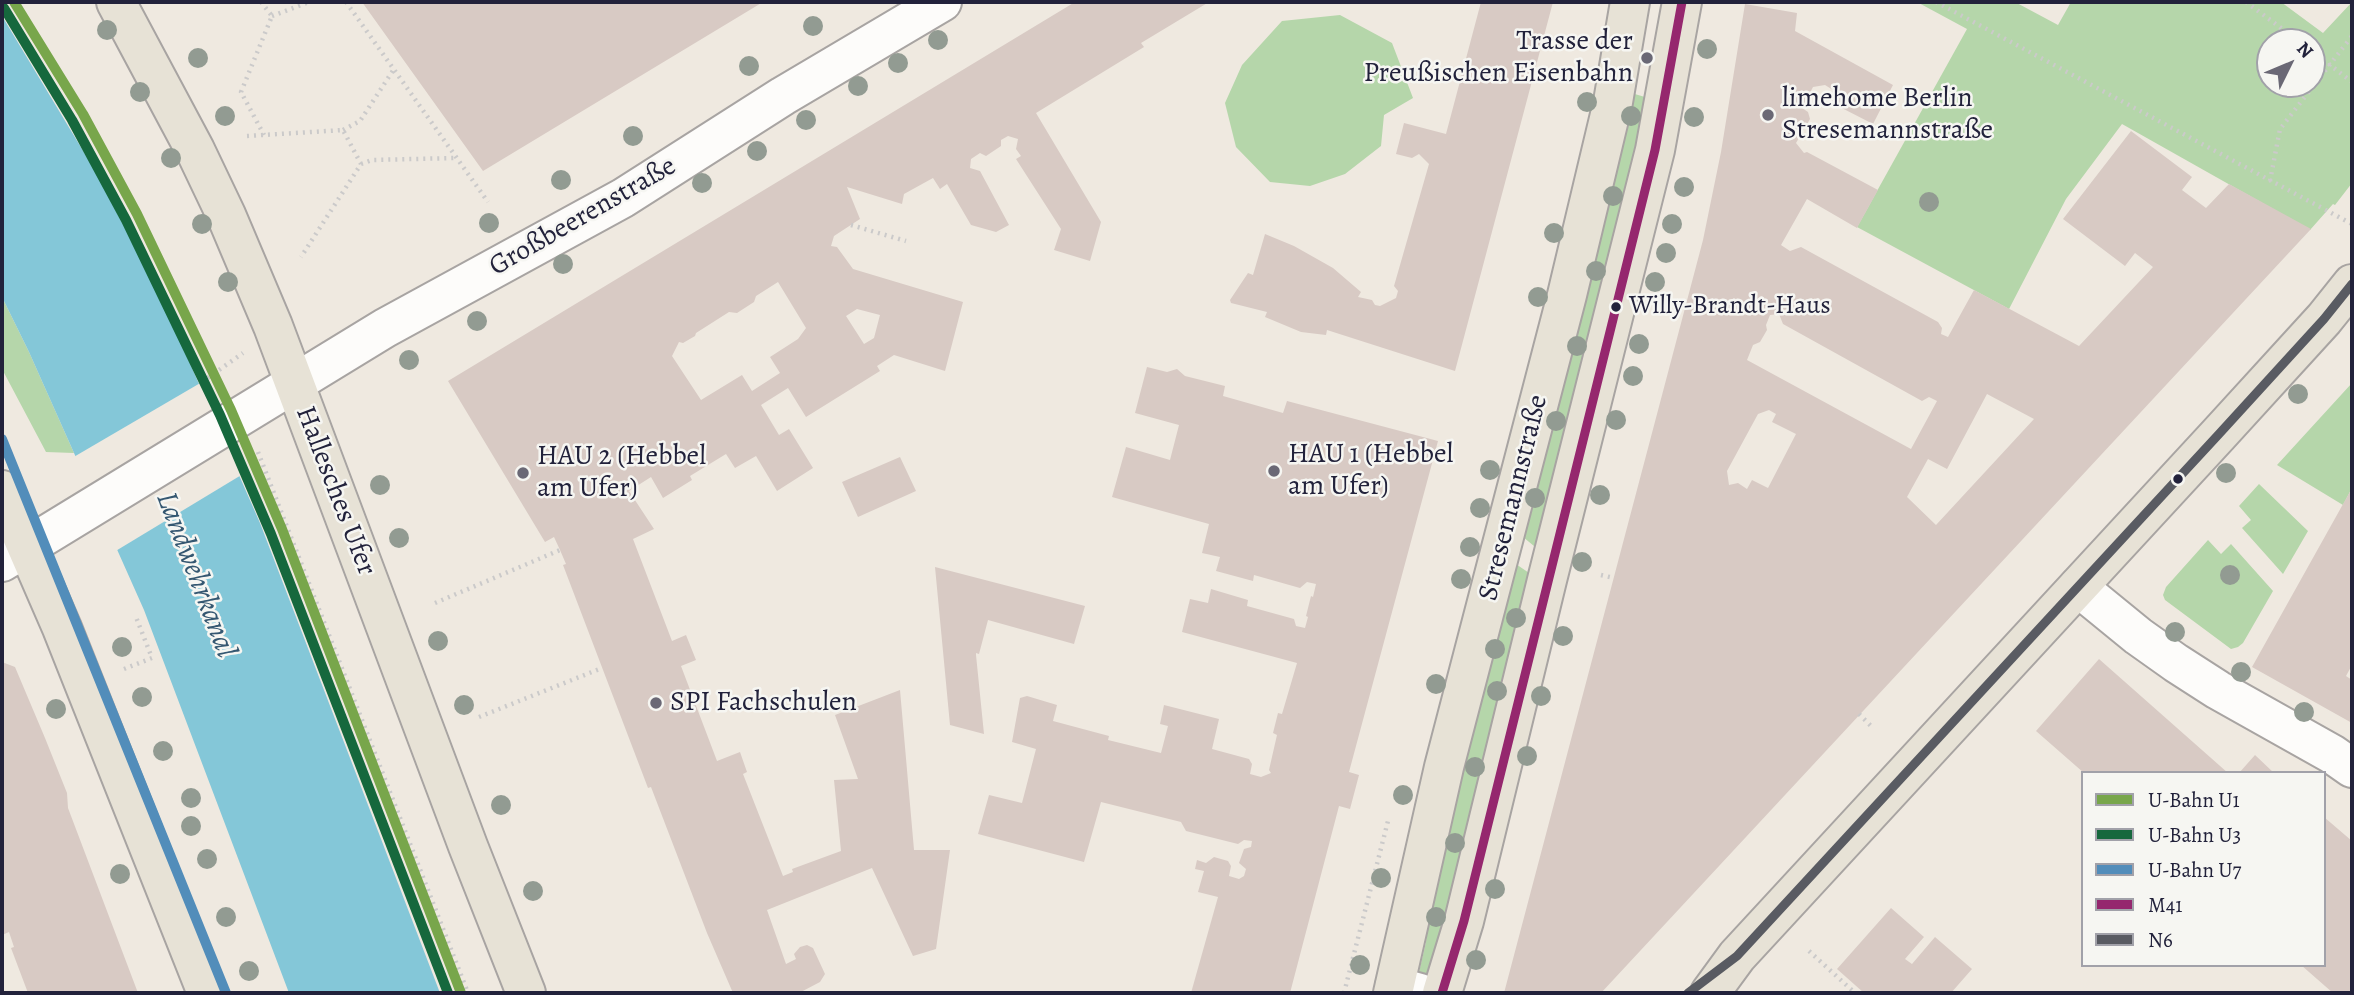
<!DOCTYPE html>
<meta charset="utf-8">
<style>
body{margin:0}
#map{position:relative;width:2354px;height:995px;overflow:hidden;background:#efe9e0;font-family:Alegreya,serif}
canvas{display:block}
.frame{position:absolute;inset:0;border:4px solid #22223b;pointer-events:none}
.legend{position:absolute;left:2081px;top:771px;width:245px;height:196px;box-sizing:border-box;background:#f6f6f2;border:2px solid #a1a1a9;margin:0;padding:9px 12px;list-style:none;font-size:21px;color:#22223b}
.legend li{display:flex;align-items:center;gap:14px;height:35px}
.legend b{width:35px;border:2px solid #a1a1a9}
.north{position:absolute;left:2256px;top:28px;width:70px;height:70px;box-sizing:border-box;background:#f6f6f2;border:2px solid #a1a1a9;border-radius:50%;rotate:47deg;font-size:19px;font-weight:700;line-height:28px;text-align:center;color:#22223b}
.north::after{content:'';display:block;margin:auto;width:24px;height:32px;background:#6a6875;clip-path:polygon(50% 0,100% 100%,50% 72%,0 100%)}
</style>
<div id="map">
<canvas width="2354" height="995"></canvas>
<div class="frame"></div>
<ul class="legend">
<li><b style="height:9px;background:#78a64b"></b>U-Bahn U1</li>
<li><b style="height:9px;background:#16683d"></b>U-Bahn U3</li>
<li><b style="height:9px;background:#528dba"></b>U-Bahn U7</li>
<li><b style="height:9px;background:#95276e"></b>M41</li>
<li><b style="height:9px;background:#595b62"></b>N6</li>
</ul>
<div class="north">N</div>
</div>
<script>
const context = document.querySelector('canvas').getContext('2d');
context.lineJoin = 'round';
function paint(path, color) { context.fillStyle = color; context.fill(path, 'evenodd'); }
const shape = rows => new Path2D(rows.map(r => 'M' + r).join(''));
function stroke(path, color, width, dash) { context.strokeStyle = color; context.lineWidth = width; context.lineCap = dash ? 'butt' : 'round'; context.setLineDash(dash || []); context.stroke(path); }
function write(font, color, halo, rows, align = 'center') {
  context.font = font + ' Alegreya,serif'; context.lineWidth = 5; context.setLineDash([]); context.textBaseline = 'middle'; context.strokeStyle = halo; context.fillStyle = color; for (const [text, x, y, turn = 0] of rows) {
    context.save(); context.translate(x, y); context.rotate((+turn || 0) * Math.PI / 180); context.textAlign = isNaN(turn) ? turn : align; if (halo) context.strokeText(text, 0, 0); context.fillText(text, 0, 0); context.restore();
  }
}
paint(shape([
 [1917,2,2015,2,2058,25,2071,2,2281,2,2323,33,2352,2,2352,183,2335,205,2333,204,2310,230,2122,124,2066,199,2009,309,1857,227,1967,29],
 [2270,42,2312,42,2312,84,2270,84],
 [1340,15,1392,43,1413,98,1384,115,1381,146,1345,174,1310,186,1270,182,1236,147,1225,103,1242,65,1282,21],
 [1628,92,1655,100,1540,551,1517,532],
 [2,297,29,352,74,453,46,452,2,369],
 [2352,383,2352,488,2343,505,2277,465],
 [2259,484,2308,531,2283,574,2242,528,2251,520,2239,506],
 [2208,540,2221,554,2231,544,2273,591,2243,643,2238,647,2231,649,2165,600,2163,595,2166,587],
 [1510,560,1535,577,1429,974,1419,972,1426,942,1436,839]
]), '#b5d6aa');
paint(shape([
 [2,16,94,169,160,295,260,523,440,993,289,993,144,610,29,352,2,297]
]), '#84c7d8');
paint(shape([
 [202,382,243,474,114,552,72,458]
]), '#efe9e0');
paint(shape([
 [362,2,763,2,483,171],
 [1075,2,1209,2,1141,43,1144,47,1036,113,1101,222,1090,261,1054,250,1061,229,1016,159,1021,156,1016,149,1018,139,1008,136,1001,140,1001,146,986,156,980,153,971,159,970,168,980,171,1009,225,996,232,971,225,947,184,940,189,933,178,904,194,902,204,847,187,860,219,834,236,831,246,837,247,853,269,963,302,945,371,894,355,877,366,880,371,806,417,788,388,761,405,779,435,789,429,813,468,777,491,756,456,735,468,726,454,690,476,692,480,663,498,651,477,629,491,654,529,633,539,672,641,686,635,696,660,681,666,717,761,740,752,747,772,743,774,783,876,793,872,792,869,841,851,834,780,858,779,835,715,900,690,914,850,950,850,936,949,913,956,872,868,767,910,786,964,796,959,794,954,800,947,807,945,813,948,825,974,820,982,799,993,733,993,707,933,651,787,648,788,563,565,566,564,560,550,554,537,545,542,448,381],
 [778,282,806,328,798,339,770,357,780,373,752,391,742,375,701,400,672,356,679,342,683,343,695,336,696,333,729,312,737,313,754,302,756,296],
 [857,309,880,315,874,338,864,344,846,316],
 [1481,2,1553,2,1455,371,1327,330,1326,335,1301,332,1265,317,1267,312,1231,303,1230,300,1248,273,1253,275,1265,234,1294,246,1333,268,1361,292,1358,297,1372,300,1375,305,1380,306,1396,298,1398,291,1394,286,1429,164,1419,154,1412,158,1396,154,1404,123,1446,134],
 [1745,4,1797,13,1795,31,1893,85,1873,124,1834,104,1830,97,1833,90,1825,85,1813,87,1802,108,1808,112,1810,119,1796,143,1804,153,1807,152,1878,190,1857,228,1807,199,1781,245,1790,251,1801,247,1938,322,1942,328,1941,334,1948,337,1974,290,2079,346,2153,267,2135,253,2125,266,2063,219,2131,131,2192,177,2182,190,2206,208,2229,184,2311,229,1601,993,1504,993,1703,240,1721,152],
 [1779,314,1783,324,1922,401,1929,397,1937,401,1911,449,1747,360,1753,345,1760,342,1767,330,1766,325,1770,315],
 [1987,394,2034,419,1936,525,1907,497,1928,459,1947,469],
 [1769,410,1776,414,1772,422,1796,434,1768,488,1752,480,1747,489,1738,483,1729,485,1727,471,1758,414],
 [1147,367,1167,372,1177,369,1185,376,1225,386,1223,396,1283,413,1287,401,1438,441,1349,772,1359,775,1350,809,1339,806,1290,993,1191,993,1218,897,1198,892,1204,871,1195,869,1197,860,1206,863,1214,857,1228,861,1231,866,1229,876,1239,879,1244,876,1246,869,1239,863,1244,849,1251,847,1252,841,1244,840,1238,844,1186,831,1181,822,1101,802,1084,862,978,834,989,795,1022,803,1036,749,1012,742,1020,698,1027,696,1057,705,1053,721,1109,736,1108,740,1161,753,1168,726,1160,724,1164,705,1219,719,1212,749,1249,759,1252,764,1250,774,1261,777,1271,773,1269,770,1277,735,1273,733,1278,713,1282,714,1297,663,1182,632,1190,599,1208,603,1211,589,1248,600,1247,606,1294,619,1296,626,1305,628,1308,617,1306,616,1311,596,1313,597,1316,584,1307,582,1300,588,1254,575,1253,581,1216,571,1220,557,1202,553,1209,524,1112,497,1126,447,1170,460,1179,425,1135,413],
 [900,457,916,491,858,517,842,482],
 [2352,488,2352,665,2346,676,2352,680,2352,723,2252,667],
 [935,567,1085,606,1074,644,988,620,979,654,976,653,976,655,984,734,950,725],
 [2099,659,2228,773,2084,773,2036,731],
 [2,662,15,667,45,738,67,793,68,808,138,993,28,993,11,948,14,947,9,932,2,935],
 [2255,755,2274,773,2239,773],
 [2324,817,2352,841,2352,993,2333,993,2301,965,2324,965],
 [1891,908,1924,937,1905,959,1912,964,1935,937,1972,969,1951,993,1864,993,1837,969]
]), '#d8cac4');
const minor = shape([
 [2,562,385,328,623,198,783,96,942,2],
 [2078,587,2138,636,2176,663,2218,690,2332,754,2352,768],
 [1395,986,1420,993]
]);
const major = shape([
 [116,2,195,150,226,215,273,326,468,846,526,993],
 [2,490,62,628,207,993],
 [1393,993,1444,767,1567,295,1613,102,1630,2],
 [1442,993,1464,921,1547,580,1655,150,1682,2],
 [1710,993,1737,956,2219,434,2324,319,2352,284]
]);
stroke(minor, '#a8a4a2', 42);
stroke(major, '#a8a4a2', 42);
stroke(shape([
 [261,2,272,16,241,92,264,135],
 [346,2,488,202],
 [1936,2,2352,224],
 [2246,2,2300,42],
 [272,16,309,2],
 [2312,51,2352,82],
 [343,130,360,121,394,69],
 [247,136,343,130,361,164,301,257],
 [361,164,372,160,456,158],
 [2270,181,2280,129,2352,36],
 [851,225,906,241],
 [202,382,243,353],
 [258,452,468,993],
 [1601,575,1614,578],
 [435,603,560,550],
 [124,669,152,658,136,617],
 [1859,714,1871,726],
 [479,717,602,668],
 [1809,951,1855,993],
 [1344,993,1389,817]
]), '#cbcaca', 4.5, [2, 5]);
stroke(minor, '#fdfcfa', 38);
stroke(major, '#e7e2d6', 38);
stroke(shape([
 [1442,993,1464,921,1655,150,1682,2]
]), '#95276e', 9);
stroke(shape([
 [1688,993,1737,956,2219,434,2324,319,2352,284]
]), '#595b62', 9);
stroke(shape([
 [14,2,83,114,137,214,231,410,282,529,461,993]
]), '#78a64b', 10);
stroke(shape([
 [4,8,72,120,126,220,220,415,271,534,448,993]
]), '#16683d', 10);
stroke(shape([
 [2,439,226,993]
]), '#528dba', 10);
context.fillStyle = '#929b92';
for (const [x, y] of [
 [813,26],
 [107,30],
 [938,40],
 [1707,49],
 [198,58],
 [898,63],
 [749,66],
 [858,86],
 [140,92],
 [1587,102],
 [225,116],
 [1631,116],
 [1694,117],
 [806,120],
 [633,136],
 [757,151],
 [171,158],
 [561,180],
 [702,183],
 [1684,187],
 [1613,196],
 [1929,202],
 [489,223],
 [202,224],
 [1672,224],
 [1554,233],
 [1666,253],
 [563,264],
 [1596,271],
 [228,282],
 [1655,282],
 [1538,297],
 [477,321],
 [1639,344],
 [1577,346],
 [409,360],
 [1633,376],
 [2298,394],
 [1616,420],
 [1556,421],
 [1490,470],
 [2226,473],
 [380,485],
 [1600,495],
 [1535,498],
 [1480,508],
 [399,538],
 [1470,547],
 [1582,562],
 [2230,575],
 [1461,579],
 [1516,618],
 [2175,632],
 [1563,636],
 [438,641],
 [122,647],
 [1495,649],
 [2241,672],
 [1436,684],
 [1497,691],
 [1541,696],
 [142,697],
 [464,705],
 [56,709],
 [2304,712],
 [163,751],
 [1527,756],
 [1475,767],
 [1403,795],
 [191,798],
 [501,805],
 [191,826],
 [1455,843],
 [207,859],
 [120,874],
 [1381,878],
 [1495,889],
 [533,891],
 [226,917],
 [1436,917],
 [1476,960],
 [1360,965],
 [249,971]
]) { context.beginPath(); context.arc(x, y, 10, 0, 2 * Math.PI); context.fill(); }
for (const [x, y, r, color] of [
 [1647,58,7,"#6a6875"],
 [1768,115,7,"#6a6875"],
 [1616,307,6,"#22223b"],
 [1274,471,7,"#6a6875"],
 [523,473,7,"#6a6875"],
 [2178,479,6,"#22223b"],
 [656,703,7,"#6a6875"]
]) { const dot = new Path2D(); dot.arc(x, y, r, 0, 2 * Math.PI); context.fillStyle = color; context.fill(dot); stroke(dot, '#f6f6f2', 2.5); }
write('26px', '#22223b', '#f6f6f2', [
 ["Willy-Brandt-Haus",1629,307]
], 'left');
write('28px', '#22223b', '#f6f6f2', [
 ["Trasse der",1633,42,"right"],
 ["Preußischen Eisenbahn",1633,74,"right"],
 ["limehome Berlin",1782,99],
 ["Stresemannstraße",1782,131],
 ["HAU 1 (Hebbel",1288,455],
 ["am Ufer)",1288,487],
 ["HAU 2 (Hebbel",537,457],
 ["am Ufer)",537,489],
 ["SPI Fachschulen",670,703]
], 'left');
write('28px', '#22223b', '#f6f6f2', [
 ["Großbeerenstraße",583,217,-30],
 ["Hallesches Ufer",335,491,69],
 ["Stresemannstraße",1514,498,-76]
]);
write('italic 30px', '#345771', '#f6f6f2', [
 ["Landwehrkanal",195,575,69]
]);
</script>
